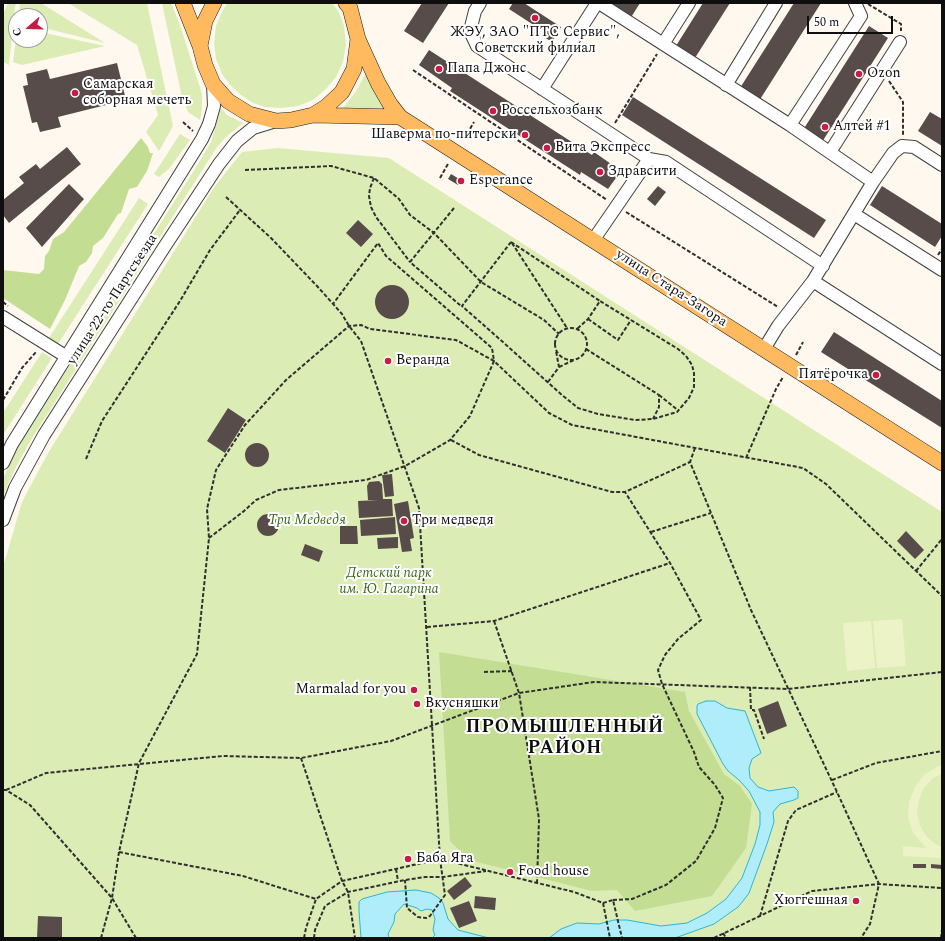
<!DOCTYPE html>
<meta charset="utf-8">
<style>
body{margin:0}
#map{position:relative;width:945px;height:941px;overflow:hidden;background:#fff8ee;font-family:Spectral,serif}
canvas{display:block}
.frame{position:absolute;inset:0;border:4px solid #0e0e0e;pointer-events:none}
.north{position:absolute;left:8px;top:8px;width:40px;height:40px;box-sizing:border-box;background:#fff;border:1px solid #9f9f9f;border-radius:50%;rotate:250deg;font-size:11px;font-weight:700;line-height:16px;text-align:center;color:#0e0e0e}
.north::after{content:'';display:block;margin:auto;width:14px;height:18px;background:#c81b45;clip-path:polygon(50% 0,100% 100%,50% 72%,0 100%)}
.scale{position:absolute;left:807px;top:16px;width:86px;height:18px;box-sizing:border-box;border:2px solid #0e0e0e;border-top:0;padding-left:5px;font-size:12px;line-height:14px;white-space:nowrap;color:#0e0e0e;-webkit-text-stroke:3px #fff;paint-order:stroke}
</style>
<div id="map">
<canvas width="945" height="941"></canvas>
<div class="frame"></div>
<div class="north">С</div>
<div class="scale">50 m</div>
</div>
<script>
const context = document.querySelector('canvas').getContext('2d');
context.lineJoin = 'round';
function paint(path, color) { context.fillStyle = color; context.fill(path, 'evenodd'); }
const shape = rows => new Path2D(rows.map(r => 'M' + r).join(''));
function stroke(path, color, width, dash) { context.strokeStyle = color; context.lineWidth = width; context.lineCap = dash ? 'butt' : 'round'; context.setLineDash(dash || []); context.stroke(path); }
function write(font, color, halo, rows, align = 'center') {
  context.font = font + ' Spectral,serif'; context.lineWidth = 4; context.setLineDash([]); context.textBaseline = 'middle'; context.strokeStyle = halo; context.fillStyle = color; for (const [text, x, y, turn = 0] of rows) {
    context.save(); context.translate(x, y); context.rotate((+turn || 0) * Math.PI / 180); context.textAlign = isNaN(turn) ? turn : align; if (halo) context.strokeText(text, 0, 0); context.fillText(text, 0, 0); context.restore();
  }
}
paint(shape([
 [8,3,16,3,15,7,9,65,3,62,3,15],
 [20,3,41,3,105,43,40,27,40,16,19,16],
 [68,3,147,3,173,126,159,151,146,132,158,115,137,45],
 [162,3,171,3,179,22,197,78,202,94,202,108,200,120,188,112,181,93],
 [227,3,332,3,339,12,344,26,346,45,343,62,336,77,326,89,313,100,298,106,281,108,265,107,253,103,241,95,230,85,222,74,216,59,214,43,216,26,222,12],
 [40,32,105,46,22,65,13,62,16,39,40,40],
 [366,73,391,110,373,108,343,108,356,91],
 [221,108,227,115,243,123,228,135,217,147,29,443,15,469,3,496,3,479,9,465,23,439,195,169,211,142],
 [180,134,190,140,169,169,159,177,154,174],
 [278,148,389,158,942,512,942,938,3,938,3,567,22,502,48,453,215,186,242,152],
 [139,198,148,204,58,344,49,338],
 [42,352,52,358,3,435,3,413]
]), '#dcecb5');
paint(shape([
 [141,138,148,147,150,153,153,153,147,171,137,187,129,189,121,213,118,214,103,238,93,246,92,253,86,262,79,266,65,300,50,329,3,298,3,270,39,274,44,269,45,256,49,251,53,239,64,232],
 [439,652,685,692,689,711,724,774,740,786,752,804,746,848,712,896,635,911,617,890,592,891,469,860,450,841]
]), '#c3de93');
paint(shape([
 [902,619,906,666,877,668,873,621],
 [871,621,875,668,847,671,843,623],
 [942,765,942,774,933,778,924,788,919,800,917,813,920,826,927,837,937,845,942,847,942,858,903,856,903,846,926,848,913,833,908,818,909,802,915,787,924,775,938,766]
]), '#ecf3c7');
const water = shape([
 [706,701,715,701,727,708,745,711,761,753,752,759,749,768,750,778,758,787,769,791,794,787,798,791,798,798,794,800,780,804,773,812,774,822,767,844,749,893,743,901,738,907,714,924,675,938,549,938,561,929,577,923,599,924,614,920,627,920,661,926,687,923,707,913,726,899,742,878,755,844,760,825,760,812,749,791,739,780,728,771,723,764,697,714,697,706,698,704,706,701],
 [416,890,431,893,439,898,443,903,448,919,458,930,489,938,432,938,435,935,433,930,435,919,432,910,427,909,421,911,417,908,404,904,395,914,394,922,388,934,389,938,361,938,359,911,359,902,362,899,387,892,416,890]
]);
paint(water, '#afedfa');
stroke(water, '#30b4d7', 1);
paint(shape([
 [422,3,449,3,423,43,404,31],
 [513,3,524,3,561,27,552,42,544,37,546,33,509,9],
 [613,3,640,3,630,19,611,7],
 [703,3,730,3,693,61,674,49],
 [794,3,821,3,759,101,740,88],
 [869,26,888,38,822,142,803,130],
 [429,50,592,155,594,152,621,171,608,189,581,172,580,175,450,91,452,88,419,65],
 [117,63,126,100,58,117,61,127,40,132,37,122,32,123,23,86,28,85,26,74,47,69,50,79],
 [633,97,826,220,814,238,622,115],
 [930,112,942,119,942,146,918,131],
 [67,147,81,164,9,223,3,215,3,200,24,183,19,177,36,164,40,169],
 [451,174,461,180,458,185,448,179],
 [69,184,84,199,42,247,26,228],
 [658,186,666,192,655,206,647,199],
 [882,186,942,224,942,236,935,247,870,205],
 [358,220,373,234,361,247,346,233],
 '375 302a17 17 0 1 1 34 0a17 17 0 1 1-34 0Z',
 [834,332,942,401,942,428,821,352],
 [228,408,246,420,225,453,207,441],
 '245 455a12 12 0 1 1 24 0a12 12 0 1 1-24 0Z',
 [392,474,394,496,385,497,382,475],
 [379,481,382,484,383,499,392,499,393,516,359,518,358,501,378,500,368,500,367,486,369,482],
 [408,501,414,538,410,539,412,551,402,552,394,504],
 '257 525a11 11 0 1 1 22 0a11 11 0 1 1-22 0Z',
 [395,517,396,534,361,536,360,520],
 [340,526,357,526,358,544,340,544],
 [906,531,924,550,915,559,897,541],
 [398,537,398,548,378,549,377,538],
 [305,544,323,551,319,562,301,555],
 [778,701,787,726,767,734,758,709],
 [913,864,926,864,926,868,913,868],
 [931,864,942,865,942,869,931,868],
 [465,877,472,886,454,900,447,891],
 [475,896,496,898,495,910,474,908],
 [469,901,477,921,459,928,450,908],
 [38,916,62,917,62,938,37,938]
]), '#574c49');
const minor = shape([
 [480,3,475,11,470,31,477,46,649,159,666,162,823,266],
 [599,3,790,125,873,182],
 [663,44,689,3],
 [726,85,776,3],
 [542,89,597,3],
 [790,125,861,16,855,3],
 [830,152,900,42],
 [854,214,942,270],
 [594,239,649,159],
 [813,281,942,364],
 [3,317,67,357],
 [764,349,778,326,813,281,873,182,893,153,902,146,914,147,942,165],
 [3,463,12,444,202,139,209,124,214,106,213,84],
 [3,520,15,488,44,435,163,249,219,164,237,141,253,128,276,121]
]);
const major = shape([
 [183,3,200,46],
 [214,3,205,21,200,46,205,65,213,84,228,101,249,114,276,121,291,120,313,115,326,107,342,92,354,69,358,39,350,8,346,3],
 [358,39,378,83,390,104,400,117,942,463],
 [313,115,400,117]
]);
stroke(minor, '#414141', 14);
stroke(major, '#1f1f1f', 16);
stroke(shape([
 [868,4,901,24,901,31],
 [413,70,607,200],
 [889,81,903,102,903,135],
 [183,122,193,131],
 [615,123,657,54],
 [464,139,474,122],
 [245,170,331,166,374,178,399,199,410,215,434,233,481,282,544,320,559,334],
 [374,178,370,188,369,196,371,207,376,217,410,262],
 [440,178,448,164],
 [226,197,271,238,317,286,342,314,349,326,361,341,419,508,440,859,445,895,430,916,426,918,418,917,407,908,405,880],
 [454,208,410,262,461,306],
 [626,212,778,307],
 [511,242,462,306,504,343,562,395,578,408,598,414,635,420,653,419,677,412,689,398,694,387,694,373,692,365,686,356,678,349,600,301,588,319,577,329],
 [511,242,600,301],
 [512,243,567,328],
 [938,255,942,249],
 [3,302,8,306],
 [588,319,618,340,631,320],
 '555 344a16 16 0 1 1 32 0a16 16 0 1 1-32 0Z',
 [586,349,659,395,659,407,653,419],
 [796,355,803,342],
 [559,367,574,360],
 [548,382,559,367,556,351],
 [659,395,679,411],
 [3,400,22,368,36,352],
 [451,440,479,455,612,492,625,492,690,462],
 [695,448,690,462,751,610,837,792,879,884,870,924,861,938],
 [746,458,776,389,783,377],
 [86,459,102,421,180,301,210,250,240,210],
 [651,532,711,513],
 [209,538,244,511,256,500,279,490,366,480,405,466,450,440,470,416,494,361,492,348,386,256,378,243,333,304],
 [916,571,942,539],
 [494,621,519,693,539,819,537,883],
 [427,627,494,621,670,563],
 [484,672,512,671],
 [750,687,751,710,754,710,764,739],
 [301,758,342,881,348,892,355,938],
 [832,780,876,763,942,751],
 [3,790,6,790,30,805,112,898,136,938],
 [6,790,46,773,223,756,301,758,391,741,519,693,594,682,788,689,942,672],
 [119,852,243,876,316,899],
 [396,869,398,881],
 [613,900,632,899,666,885,696,861,715,828,723,798,715,785,699,767,694,752,662,684,658,670,665,655,678,639,701,620,670,563,625,492],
 [603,903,613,900,622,938],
 [760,916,788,821,796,810,837,792],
 [723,933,726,938],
 [101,938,112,898,119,852,139,763,197,654,209,538,207,509,216,470,245,425,286,380,349,326,361,325,370,329,456,340,494,361,549,413,572,425,803,468,826,484,942,596],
 [304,938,306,928,316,899,342,881,440,859,574,892,603,903,610,938],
 [314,938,315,930,325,906,348,892,405,880,425,877,443,877,486,871],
 [714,938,812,891,879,884,942,888],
 [941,938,942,929]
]), '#303030', 2, [4, 2]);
stroke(minor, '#fff', 12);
stroke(major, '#ffb95e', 15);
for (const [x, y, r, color] of [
 [535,18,4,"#c81b45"],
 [439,69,4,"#c81b45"],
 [859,74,4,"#c81b45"],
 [75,93,4,"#c81b45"],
 [493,111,4,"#c81b45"],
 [825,127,4,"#c81b45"],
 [525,135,4,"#c81b45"],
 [547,148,4,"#c81b45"],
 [600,172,4,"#c81b45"],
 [461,181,4,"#c81b45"],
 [388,361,4,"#c81b45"],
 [876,375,4,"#c81b45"],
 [404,521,4,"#c81b45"],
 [414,690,4,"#c81b45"],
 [417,704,4,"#c81b45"],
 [408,859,4,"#c81b45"],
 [510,872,4,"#c81b45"],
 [856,901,4,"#c81b45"]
]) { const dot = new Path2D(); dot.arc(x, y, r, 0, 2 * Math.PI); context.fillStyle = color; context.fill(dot); stroke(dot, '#fff', 1.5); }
write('14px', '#0e0e0e', '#fff', [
 ["ЖЭУ, ЗАО \"ПТС Сервис\",",535,33,"center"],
 ["Советский филиал",535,49,"center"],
 ["Папа Джонс",447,69],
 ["Ozon",867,74],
 ["Самарская",83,85],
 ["соборная мечеть",83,101],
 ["Россельхозбанк",501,111],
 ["Алтей #1",833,127],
 ["Шаверма по-питерски",517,135,"right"],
 ["Вита Экспресс",555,148],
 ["Здравсити",608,172],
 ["Esperance",469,181],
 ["Веранда",396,361],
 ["Пятёрочка",868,375,"right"],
 ["Три медведя",412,521],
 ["Marmalad for you",406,690,"right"],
 ["Вкусняшки",425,704],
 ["Баба Яга",416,859],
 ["Food house",518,872],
 ["Хюггешная",848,901,"right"]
], 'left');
write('14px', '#0e0e0e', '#fff', [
 ["улица Стара-Загора",671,289,33],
 ["улица 22-го Партсъезда",113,300,-57]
]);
write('italic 14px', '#396a19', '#fff', [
 ["Три Медведя",307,521],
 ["Детский парк",389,574],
 ["им. Ю. Гагарина",389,590]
]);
context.letterSpacing = '1px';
write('bold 18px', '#0e0e0e', '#fff', [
 ["ПРОМЫШЛЕННЫЙ",565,728],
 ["РАЙОН",565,749]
]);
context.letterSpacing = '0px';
</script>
